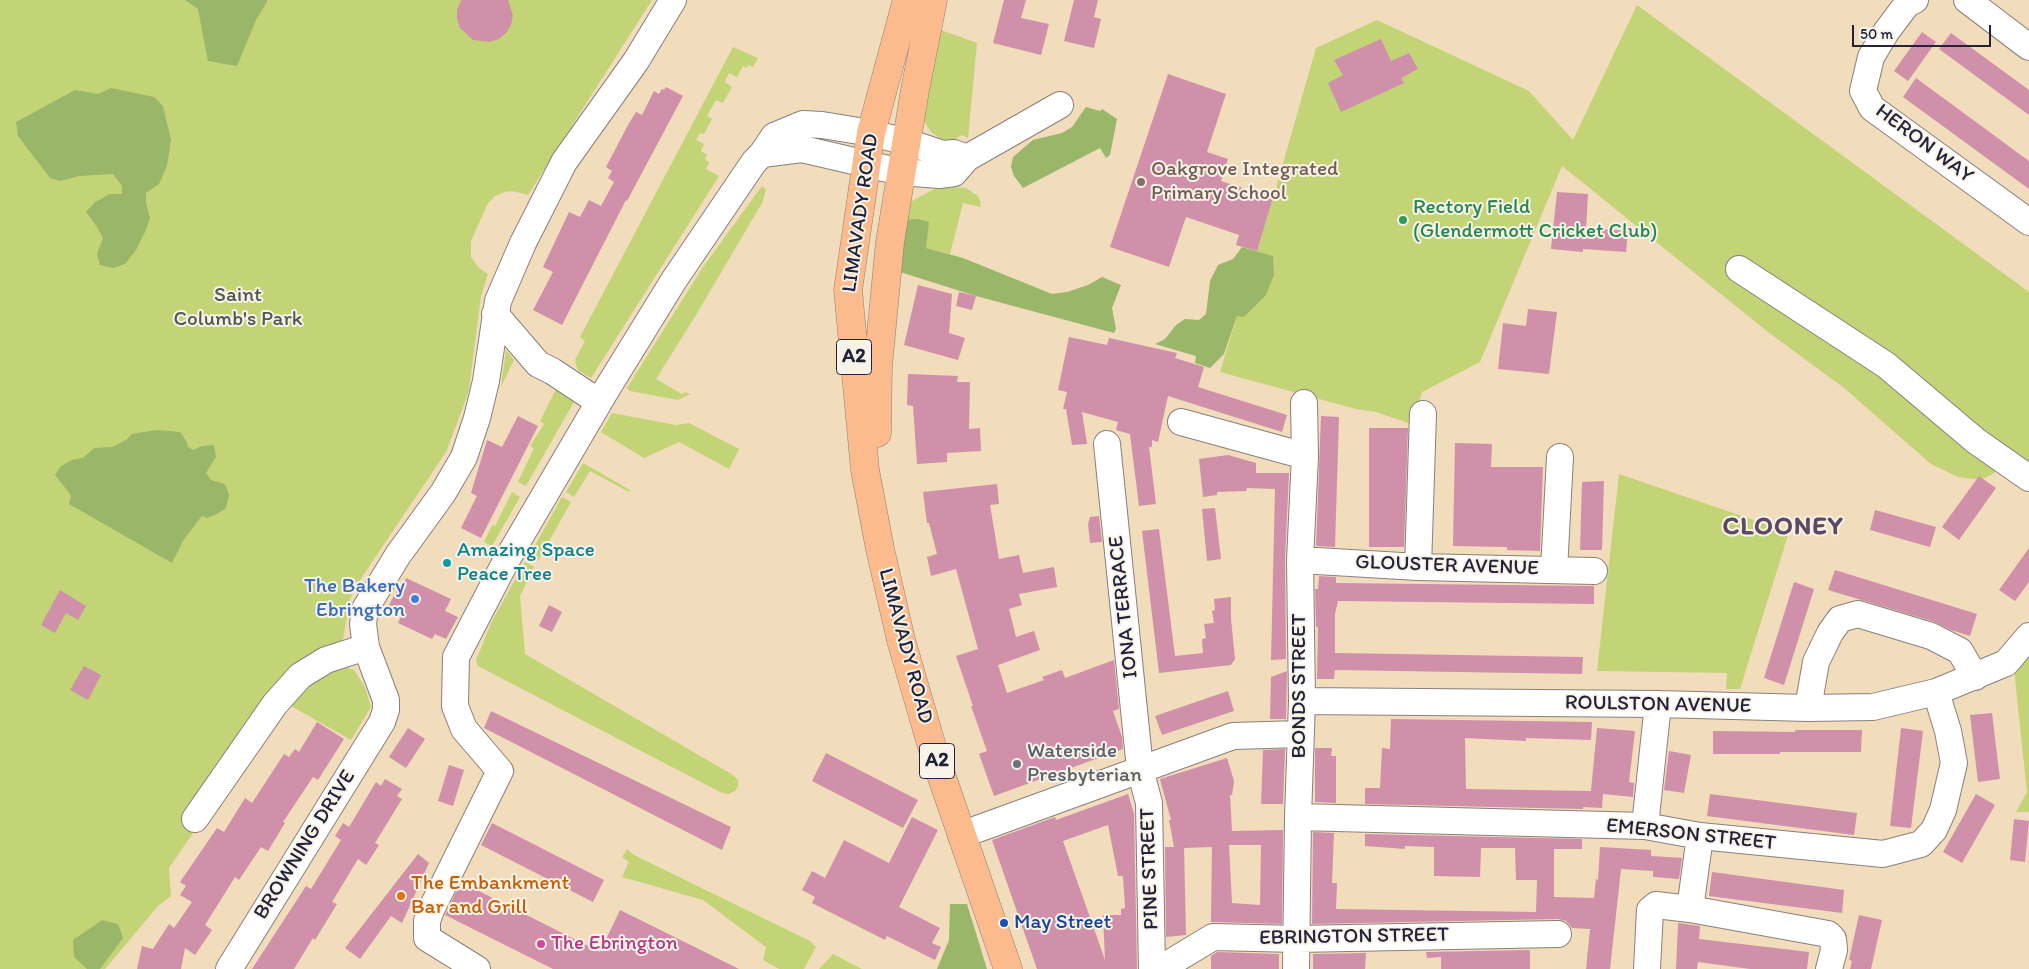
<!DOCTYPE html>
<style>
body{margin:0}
#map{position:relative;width:2029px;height:969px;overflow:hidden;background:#f1dcbc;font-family:Itim,sans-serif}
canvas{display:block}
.scale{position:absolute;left:1852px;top:25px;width:139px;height:22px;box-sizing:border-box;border:2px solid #22223b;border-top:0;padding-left:6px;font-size:15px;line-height:18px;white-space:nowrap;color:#22223b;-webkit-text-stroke:4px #f7f3e8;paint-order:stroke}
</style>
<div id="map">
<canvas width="2029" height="969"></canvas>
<div class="scale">50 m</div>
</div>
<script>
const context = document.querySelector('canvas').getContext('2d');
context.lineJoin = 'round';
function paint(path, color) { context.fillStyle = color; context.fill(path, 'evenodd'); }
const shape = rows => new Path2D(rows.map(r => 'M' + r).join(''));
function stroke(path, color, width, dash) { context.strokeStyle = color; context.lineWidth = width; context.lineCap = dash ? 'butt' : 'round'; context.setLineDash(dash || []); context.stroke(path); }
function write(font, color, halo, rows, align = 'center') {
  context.font = font + ' Itim,sans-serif'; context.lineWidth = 4; context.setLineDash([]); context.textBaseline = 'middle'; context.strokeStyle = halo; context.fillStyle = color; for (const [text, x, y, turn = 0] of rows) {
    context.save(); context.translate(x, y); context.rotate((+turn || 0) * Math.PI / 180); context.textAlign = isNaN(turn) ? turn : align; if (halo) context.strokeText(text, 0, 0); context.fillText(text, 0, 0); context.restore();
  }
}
paint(shape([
 [0,0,652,0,528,195,512,191,505,192,495,196,488,203,471,241,471,257,479,268,488,274,481,296,469,389,462,410,446,452,360,580,350,599,343,639,313,659,169,868,171,896,158,906,105,969,0,969],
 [1637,5,2029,292,2029,468,2010,464,1985,478,1974,479,1958,477,1931,464,1844,388,1768,332,1562,166,1480,362,1422,392,1417,410,1417,426,1376,412,1356,409,1220,372,1273,198,1316,48,1377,20,1529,91,1573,140],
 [941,30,977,43,968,138,962,135,952,141,941,139,931,132,924,121,925,106],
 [733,47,758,58,753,67,748,65,747,68,743,66,737,77,729,73,725,82,732,87,723,103,716,100,707,116,712,119,704,134,700,133,696,140,704,144,701,151,707,155,705,160,709,162,706,169,719,176,591,378,578,370,576,365,575,360,585,341,580,337],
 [762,186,766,190,762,203,696,315,656,379,682,394,686,392,690,394,678,400,630,391,627,388,703,267],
 [940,186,966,188,978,196,980,200,981,207,963,203,950,254,902,242,909,205,912,201],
 [506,350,514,360,501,387],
 [556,389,574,402,526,486,518,482,534,448,530,446,544,424,540,421],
 [612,413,676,425,689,423,739,449,729,469,679,442,644,458,601,432],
 [583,463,630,490,629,492,590,471,574,497,566,492],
 [1619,474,1789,532,1740,689,1726,689,1727,673,1597,671],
 [512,492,520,497,492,546,484,542,492,525,495,526],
 [562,497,571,502,538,561,529,556],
 [525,562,534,567,520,596,525,654,733,775,738,780,738,786,735,791,729,794,722,793,478,666,476,660,492,621],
 [2029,652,2029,812,2016,812,2027,792,2014,670],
 [342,666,354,670,365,687,371,707,351,740,286,703,302,683],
 [627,849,634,855,810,941,816,947,804,969,779,969,763,960,766,947,703,900,622,877,629,862,622,857],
 [833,954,862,969,819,969]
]), '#c3d477');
paint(shape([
 [185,0,268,0,256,20,237,66,208,61,198,9],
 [111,88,154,97,163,106,171,140,167,166,159,184,146,193,146,203,150,218,145,232,136,250,125,264,113,268,100,265,97,254,103,238,97,227,86,212,95,202,110,194,122,194,122,186,113,174,79,176,60,181,50,178,18,136,16,122,75,90,98,94],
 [1086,107,1100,111,1102,109,1117,119,1110,155,1106,158,1100,148,1023,188,1014,176,1011,167,1013,157,1033,140,1062,133,1072,127],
 [918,219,929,222,926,248,963,258,1052,294,1067,292,1088,285,1102,277,1121,285,1112,308,1116,329,1114,333,976,296,897,271,906,220],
 [1242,247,1273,256,1274,275,1266,295,1244,317,1237,316,1224,354,1210,368,1195,363,1196,356,1155,344,1165,339,1176,325,1185,319,1199,320,1206,314,1210,281,1218,265,1233,259],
 [157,430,180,432,187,442,188,447,193,450,202,446,214,445,216,457,206,473,211,480,225,484,229,495,226,508,217,514,207,518,202,516,197,522,183,541,172,563,69,504,71,495,55,475,61,466,72,460,83,458,94,448,112,447,126,440,132,434],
 [950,904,967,904,987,969,937,969,949,940],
 [102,920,118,924,123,938,100,969,87,969,74,957,73,940]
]), '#9ab668');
paint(shape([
 [461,0,508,0,513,16,511,25,506,33,499,39,490,42,473,40,460,28,457,19,457,10],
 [1004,0,1026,0,1021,18,1049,24,1041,55,993,43],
 [1074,0,1098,0,1094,17,1101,19,1094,48,1064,41],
 [1922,32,1936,42,1908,81,1894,71],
 [1951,33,2029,90,2029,115,1939,49],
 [1381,39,1391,61,1409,53,1418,69,1401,78,1404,83,1341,112,1328,83,1343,75,1334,60],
 [1168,74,1226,94,1207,152,1228,159,1221,181,1273,198,1257,251,1236,245,1239,235,1186,217,1169,267,1110,247],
 [1916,78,2029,161,2029,189,1903,97],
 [666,87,683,96,627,201,626,200,562,325,533,310,553,272,543,267,569,212,580,217,589,200,601,206,614,182,608,178,612,171,606,167,628,125,636,112,642,115,654,91,659,94,662,89,664,90],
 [1557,192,1588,194,1586,228,1628,231,1626,252,1583,249,1583,252,1551,249],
 [918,285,952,294,949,333,965,338,958,360,904,345],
 [959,292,976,296,972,310,956,306],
 [1528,309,1557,312,1549,374,1498,369,1503,323,1526,326],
 [1069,337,1107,345,1109,338,1177,353,1175,358,1204,367,1198,387,1287,415,1282,432,1168,396,1158,442,1152,440,1152,447,1149,447,1156,504,1139,506,1130,434,1116,430,1118,422,1082,412,1087,444,1072,445,1066,409,1063,409,1067,392,1058,390],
 [908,374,958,376,957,382,970,382,969,429,980,428,981,451,947,453,947,462,917,464,913,406,907,405],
 [518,416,538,426,481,538,461,528,477,496,471,493,487,440,502,447],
 [1321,416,1339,417,1335,547,1316,546],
 [1369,428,1408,428,1404,547,1369,547],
 [1455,443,1492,444,1491,467,1543,467,1540,551,1507,550,1507,547,1453,546],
 [1228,455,1256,463,1256,473,1289,473,1285,559,1286,659,1271,660,1275,489,1247,488,1246,491,1217,492,1217,495,1203,497,1199,459],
 [1979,476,1996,488,1959,540,1942,527],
 [1604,481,1602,550,1580,550,1582,482],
 [997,484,999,504,990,505,999,559,1019,555,1023,573,1054,567,1057,587,1019,594,1022,605,1009,609,1016,637,1034,631,1040,650,998,665,1007,693,1044,680,1042,677,1062,670,1065,678,1114,660,1119,709,1113,711,1122,737,1123,749,994,796,979,754,987,751,971,706,973,706,956,656,978,649,956,569,931,576,927,557,937,554,929,523,927,523,923,492],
 [1215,508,1221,559,1207,561,1202,509],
 [1875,510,1936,527,1930,547,1870,530],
 [1099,516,1102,542,1090,543,1088,524,1090,517],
 [1159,529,1175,656,1203,653,1202,639,1206,638,1204,624,1214,623,1212,611,1215,610,1214,599,1231,597,1231,619,1235,659,1231,665,1159,673,1142,531],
 [2029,548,2029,582,2015,601,1999,590],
 [1835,570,1977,614,1970,636,1951,630,1935,622,1828,590],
 [1319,576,1336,577,1336,583,1594,586,1594,604,1338,601,1335,614,1335,653,1583,657,1582,674,1335,670,1334,679,1317,679,1318,627,1316,627,1315,589,1318,589],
 [406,578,451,599,445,611,458,617,446,639,435,634,432,639,398,623,401,616,387,609,401,582,404,584],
 [1794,582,1814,589,1784,685,1764,678],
 [60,590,86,606,78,620,66,613,55,633,41,625],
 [549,605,562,612,552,632,539,626],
 [84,666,101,675,88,700,70,690],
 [1287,671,1286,719,1270,719,1271,677],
 [1228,691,1234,711,1162,735,1155,716],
 [491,711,731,827,722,850,484,728],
 [1992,713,2000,779,1978,782,1970,715],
 [1391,719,1592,722,1591,740,1526,738,1526,741,1465,738,1466,789,1591,791,1597,728,1635,731,1629,782,1634,783,1633,797,1603,794,1602,808,1583,807,1583,809,1365,804,1365,788,1380,788,1382,748,1390,749],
 [317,722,344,739,318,780,313,777,283,822,285,823,268,851,261,847,239,880,235,877,205,925,212,930,195,955,185,948,181,969,137,969,142,946,153,949,169,924,174,928,192,902,180,895,186,886,180,882,217,828,224,832,245,798,252,803,284,754,289,757,295,749,299,752],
 [408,728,425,739,406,768,389,757],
 [1901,728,1923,731,1911,828,1890,826],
 [1795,730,1862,730,1861,752,1780,752,1780,754,1713,754,1713,731,1795,732],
 [1315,748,1332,748,1331,756,1336,756,1336,803,1315,802],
 [1285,749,1283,804,1261,804,1263,750],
 [1669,751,1691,755,1684,793,1664,790],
 [826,753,918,800,903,828,812,781],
 [1227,758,1234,781,1232,795,1230,795,1232,831,1283,830,1282,924,1211,922,1212,847,1184,848,1186,935,1166,937,1165,847,1174,847,1169,820,1171,820,1160,779],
 [1229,845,1261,845,1260,905,1232,903],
 [449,765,464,770,453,806,438,801],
 [385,779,402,789,397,796,402,799,375,843,379,845,366,865,358,859,332,902,337,904,315,940,313,938,294,969,252,969,306,886,311,889,341,840,335,836,343,823,349,827,376,782,381,786],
 [1128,794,1134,814,1137,969,1037,969,992,840,1055,817,1056,820],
 [1108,825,1118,876,1123,876,1125,908,1121,909,1121,915,1103,915,1105,960,1063,841],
 [1710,794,1857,813,1854,835,1707,816],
 [1976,794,1995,805,1962,863,1943,852],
 [912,817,938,830,899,907,940,928,932,943,941,947,935,960,887,936,885,940,812,903,815,897,802,890,812,871,825,878,844,840,889,863],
 [2014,819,2029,821,2025,862,2010,860],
 [492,823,604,880,593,902,481,845],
 [1313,832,1334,833,1332,883,1337,883,1336,909,1536,912,1537,880,1516,880,1515,848,1481,848,1480,877,1434,876,1434,847,1405,846,1405,849,1365,846,1365,834,1582,839,1582,849,1554,849,1554,897,1594,898,1596,879,1598,880,1600,847,1651,850,1651,856,1682,858,1679,879,1653,877,1653,871,1621,869,1610,969,1586,969,1590,929,1572,928,1566,921,1558,919,1312,924],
 [418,854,429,863,402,923,391,916,360,959,345,948],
 [1712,872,1844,890,1842,913,1709,896],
 [461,882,600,952,620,910,739,969,553,969,445,915],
 [1859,915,1882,920,1871,969,1850,969,1852,961,1849,960],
 [1678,923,1700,926,1699,939,1809,952,1807,969,1750,969,1698,962,1697,969,1676,969],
 [1530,950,1530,969,1441,969,1441,957,1427,958,1426,952],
 [1217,952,1279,954,1279,969,1211,969,1211,956],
 [1366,953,1365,969,1313,969,1313,954]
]), '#d090a9');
const minor = shape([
 [1915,0,1907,4,1886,32,1871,57,1863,91,1872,108,2029,222],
 [1967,0,2029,47],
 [762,154,802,149,901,172,939,175,954,173,967,158,1060,105],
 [1739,269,1886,365,1976,441,2029,478],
 [495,314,538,364,552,371,599,402],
 [1181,422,1305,456],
 [1107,444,1140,769,1149,803,1152,969],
 [1300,560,1418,567,1594,571],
 [1418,567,1423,414],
 [1554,570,1560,457],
 [1302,701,1658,704,1808,708,1873,707,1936,692,2006,663,2029,636],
 [1808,708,1816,662,1830,633,1840,619,1858,614,1931,636,1960,651,1975,677],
 [1298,817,1645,826,1700,836,1883,854,1921,844,1934,830,1943,810,1954,763,1948,731,1936,692],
 [195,819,275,704,300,676,326,660,366,647],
 [1645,826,1658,704],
 [961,835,1233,736,1301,734],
 [1690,909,1700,836],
 [229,969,382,722,386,710,386,700,366,647,363,624,365,609,398,555,443,493,464,457,477,418,486,381,498,301,523,243,564,162,636,61,673,0],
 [477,969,427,938,427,921,431,910,500,771,464,729,455,706,456,657,506,561,605,392,674,280,754,162,762,154,774,136,803,124,822,125,871,133,907,142,943,154,954,153,967,158],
 [1160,969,1213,937,1297,939,1558,934],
 [1296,969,1298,817,1302,701,1300,560,1305,456,1304,403],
 [1647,969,1650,910,1656,905,1690,909,1828,934,1833,939,1834,950,1829,969]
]);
const highway = shape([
 [907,0,871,133,848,290,865,470,880,549,901,640,935,757,1008,969],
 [877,433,878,366,890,242,915,90,933,0]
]);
stroke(minor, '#8a7f7c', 28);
stroke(highway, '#8a7f7c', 29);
stroke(minor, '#fff', 26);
stroke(highway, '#fbbb8d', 28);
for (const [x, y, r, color] of [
 [1141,182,5,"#8d6e63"],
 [1403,220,5,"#2e9e5b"],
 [447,563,5,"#0f9aa8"],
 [415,599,5,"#3f7fe0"],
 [1017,764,5,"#6b7280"],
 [401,896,5,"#e8710a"],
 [1004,923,5,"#1a4fb4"],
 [541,944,5,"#d1479c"]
]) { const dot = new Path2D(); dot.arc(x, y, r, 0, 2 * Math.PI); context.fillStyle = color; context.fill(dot); stroke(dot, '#f7f3e8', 2); }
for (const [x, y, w] of [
 [854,357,35],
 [937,761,35]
]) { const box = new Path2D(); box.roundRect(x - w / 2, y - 17.5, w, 35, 4); context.fillStyle = '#f7f3e8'; context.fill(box); stroke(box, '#22223b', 1); }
write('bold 20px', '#22223b', null, [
 ["A2",854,357],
 ["A2",937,761]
]);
write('21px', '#22223b', '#f7f3e8', [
 ["HERON WAY",1924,144,37],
 ["LIMAVADY ROAD",861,213,-82],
 ["GLOUSTER AVENUE",1447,566,2],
 ["IONA TERRACE",1124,607,-96],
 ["LIMAVADY ROAD",905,646,75],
 ["BONDS STREET",1300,686,-90],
 ["ROULSTON AVENUE",1658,705,1],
 ["EMERSON STREET",1691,835,6],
 ["BROWNING DRIVE",305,845,-58],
 ["PINE STREET",1150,869,-92],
 ["EBRINGTON STREET",1354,937,-1]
]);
write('21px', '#785e54', '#f7f3e8', [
 ["Oakgrove Integrated",1151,170],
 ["Primary School",1151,194]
], 'left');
write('21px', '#27864d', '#f7f3e8', [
 ["Rectory Field",1413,208],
 ["(Glendermott Cricket Club)",1413,232]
], 'left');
write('21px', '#52574d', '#f7f3e8', [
 ["Saint",238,296],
 ["Columb's Park",238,320]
]);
write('21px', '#0d838f', '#f7f3e8', [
 ["Amazing Space",457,551],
 ["Peace Tree",457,575]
], 'left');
write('21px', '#366cbe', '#f7f3e8', [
 ["The Bakery",405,587],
 ["Ebrington",405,611]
], 'right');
write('21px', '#5b616d', '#f7f3e8', [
 ["Waterside",1027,752],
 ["Presbyterian",1027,776]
], 'left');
write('21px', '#c56008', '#f7f3e8', [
 ["The Embankment",411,884],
 ["Bar and Grill",411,908]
], 'left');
write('21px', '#164399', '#f7f3e8', [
 ["May Street",1014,923]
], 'left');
write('21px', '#b23c85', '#f7f3e8', [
 ["The Ebrington",551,944]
], 'left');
context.letterSpacing = '1px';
write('bold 26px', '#5f4862', '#f7f3e8', [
 ["CLOONEY",1783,527]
]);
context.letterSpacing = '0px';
</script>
